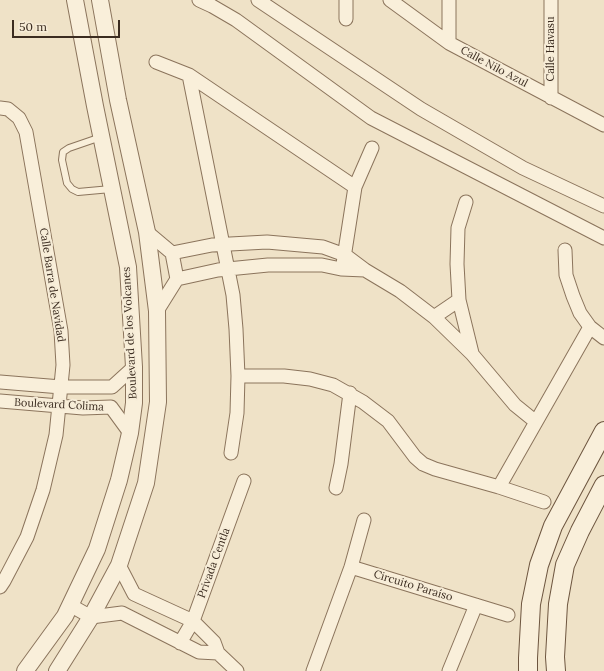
<!DOCTYPE html>
<meta charset="utf-8">
<style>
body{margin:0}
#map{position:relative;width:604px;height:671px;overflow:hidden;background:#efe2c7;font-family:Lora,serif}
canvas{display:block}
.scale{position:absolute;left:12px;top:20px;width:108px;height:18px;box-sizing:border-box;border:2px solid #3b2c20;border-top:0;padding-left:5px;font-size:12px;line-height:14px;white-space:nowrap;color:#3b2c20;-webkit-text-stroke:3px #f6ecd7;paint-order:stroke}
</style>
<div id="map">
<canvas width="604" height="671"></canvas>
<div class="scale">50 m</div>
</div>
<script>
const context = document.querySelector('canvas').getContext('2d');
context.lineJoin = 'round';
const shape = rows => new Path2D(rows.map(r => 'M' + r).join(''));
function stroke(path, color, width, dash) { context.strokeStyle = color; context.lineWidth = width; context.lineCap = dash ? 'butt' : 'round'; context.setLineDash(dash || []); context.stroke(path); }
function write(font, color, halo, rows, align = 'center') {
  context.font = font + ' Lora,serif'; context.lineWidth = 4; context.setLineDash([]); context.textBaseline = 'middle'; context.strokeStyle = halo; context.fillStyle = color; for (const [text, x, y, turn = 0] of rows) {
    context.save(); context.translate(x, y); context.rotate((+turn || 0) * Math.PI / 180); context.textAlign = isNaN(turn) ? turn : align; if (halo) context.strokeText(text, 0, 0); context.fillText(text, 0, 0); context.restore();
  }
}
const service = shape([
 [101,137,69,148,63,152,62,160,67,183,72,189,78,192,111,189]
]);
const minor = shape([
 [199,0,212,6,236,20,371,118,604,238],
 [258,0,421,109,523,168,604,206],
 [390,0,449,43,604,125],
 [346,19,346,0],
 [449,43,449,0],
 [156,62,189,75,355,187],
 [189,75,233,295,236,329,238,376,237,413,231,453],
 [551,98,551,0],
 [0,108,8,109,19,118,26,132,61,331,63,365,56,435,43,490,27,537,4,581,0,587],
 [466,202,458,228,457,264,459,300,472,353],
 [147,232,172,253,212,245,267,242,323,247,345,255,365,270,400,291,434,317,472,354,515,405,536,422],
 [565,250,566,275,573,296,580,313,590,327,604,338],
 [172,253,177,279],
 [343,264,355,187,372,148],
 [157,311,177,279,218,270,268,265,322,265,341,269,365,270],
 [434,317,459,300],
 [238,376,284,376,310,379,333,385,363,402,388,421,415,457,423,464,435,469,499,487,544,502],
 [0,382,61,387,112,387,134,367],
 [0,401,83,408,111,407,130,433],
 [499,487,590,327],
 [336,488,341,464,350,393],
 [119,565,134,594,193,621,214,642,218,653,237,671],
 [351,567,508,615],
 [70,605,91,617,122,613,199,652,218,653],
 [180,643,193,621,244,481],
 [313,671,351,567,364,520],
 [449,671,476,605]
]);
const tertiary = shape([
 [25,671,65,616,97,549,119,480,130,433,134,403,134,367,128,267,95,106,75,0],
 [57,671,91,617,119,565,146,483,158,402,157,311,147,232,118,100,100,0]
]);
const secondary = shape([
 [528,671,528,658,531,604,539,565,553,526,604,431],
 [556,671,555,657,558,604,565,565,580,531,604,485]
]);
stroke(service, '#8b745c', 8);
stroke(minor, '#8b745c', 15);
stroke(tertiary, '#8b745c', 18);
stroke(secondary, '#6d553f', 20);
stroke(service, '#f9efda', 6);
stroke(minor, '#f9efda', 13);
stroke(tertiary, '#f9efda', 16);
stroke(secondary, '#f9efda', 18);
write('11px', '#3b2c20', '#f6ecd7', [
 ["Calle Havasu",551,49,-90],
 ["Calle Nilo Azul",494,67,28],
 ["Calle Barra de Navidad",52,285,81],
 ["Boulevard de los Volcanes",130,333,-93],
 ["Boulevard Colima",59,405,3],
 ["Privada Centla",214,563,-70],
 ["Circuito Paraíso",413,586,17]
]);
</script>
